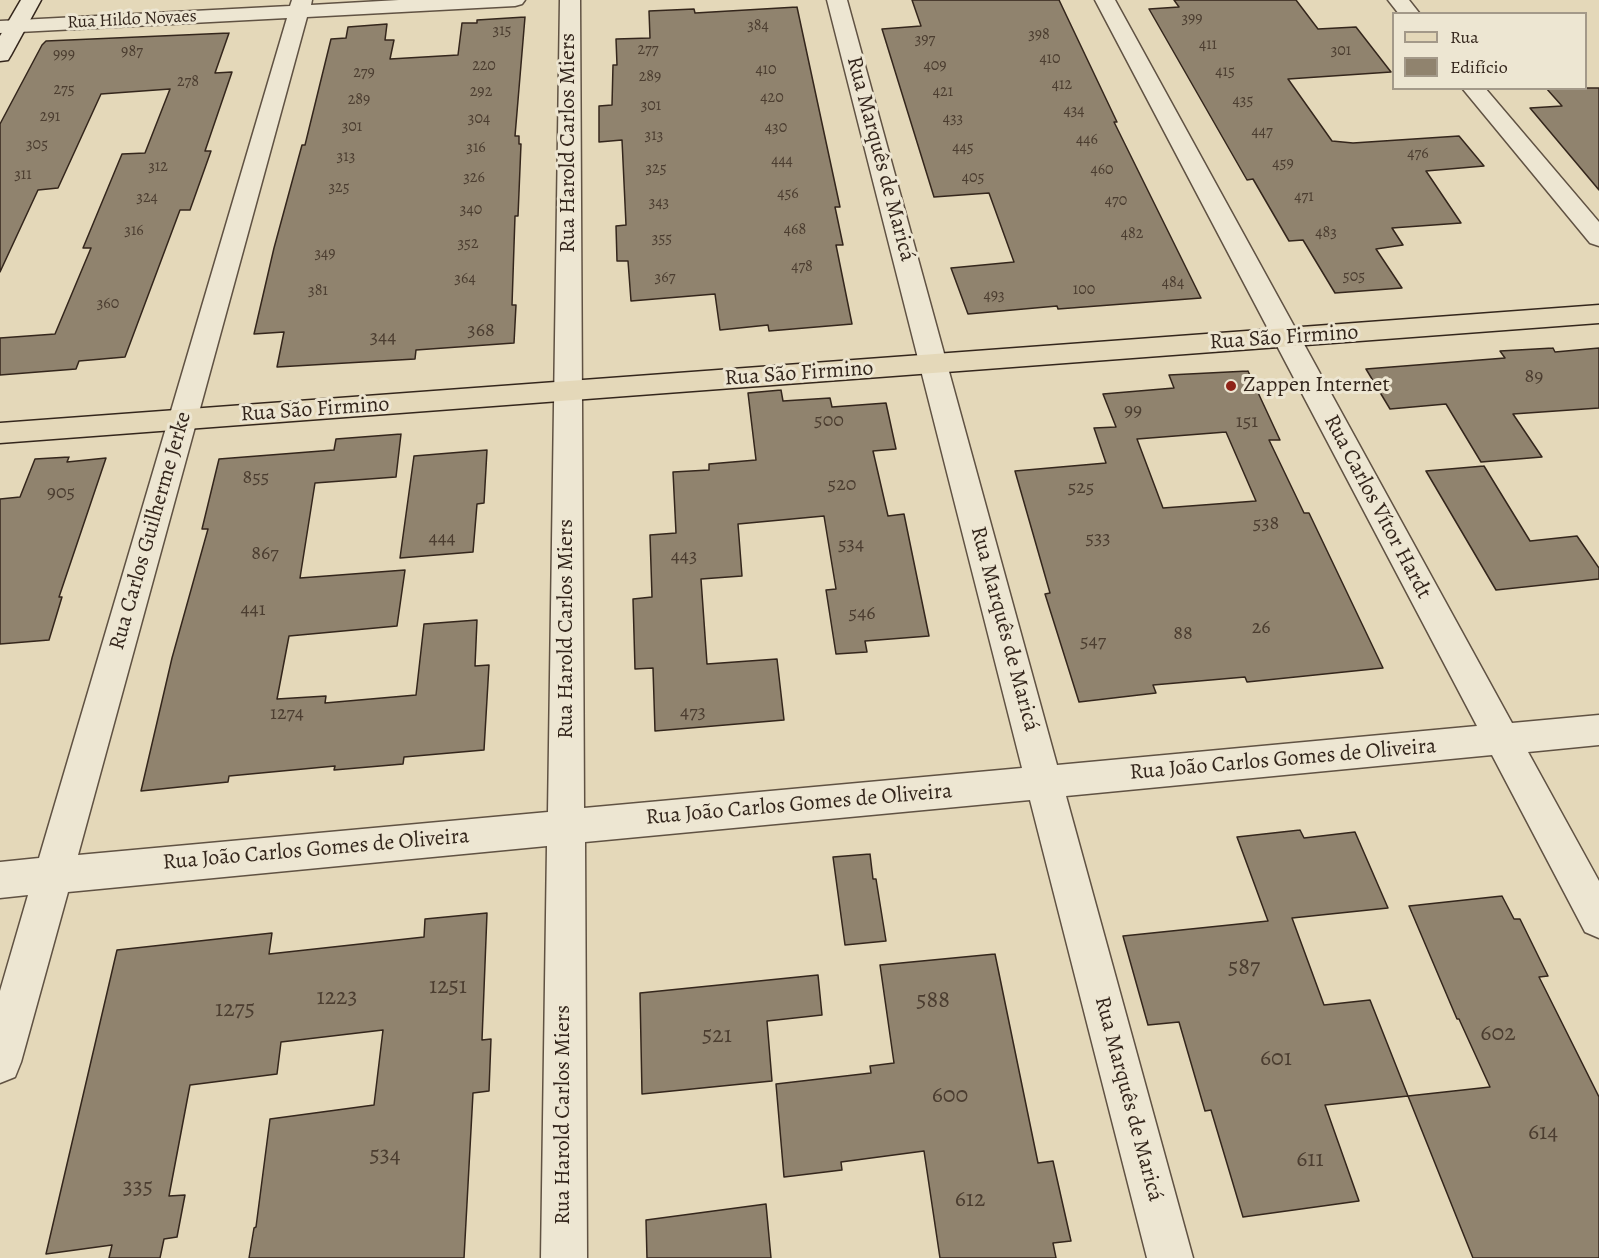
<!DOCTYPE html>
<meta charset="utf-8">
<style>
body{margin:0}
#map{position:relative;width:1599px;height:1258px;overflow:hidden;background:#e4d8b9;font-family:Alegreya,serif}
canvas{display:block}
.legend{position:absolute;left:1392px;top:12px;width:195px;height:78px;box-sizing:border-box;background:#ede6d2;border:2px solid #a39989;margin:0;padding:8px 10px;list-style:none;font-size:18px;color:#34261c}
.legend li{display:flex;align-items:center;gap:12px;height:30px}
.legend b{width:30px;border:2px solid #a39989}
</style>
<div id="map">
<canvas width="1599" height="1258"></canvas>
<ul class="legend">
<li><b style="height:8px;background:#e4d8b9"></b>Rua</li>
<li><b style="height:16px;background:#90836e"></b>Edifício</li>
</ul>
</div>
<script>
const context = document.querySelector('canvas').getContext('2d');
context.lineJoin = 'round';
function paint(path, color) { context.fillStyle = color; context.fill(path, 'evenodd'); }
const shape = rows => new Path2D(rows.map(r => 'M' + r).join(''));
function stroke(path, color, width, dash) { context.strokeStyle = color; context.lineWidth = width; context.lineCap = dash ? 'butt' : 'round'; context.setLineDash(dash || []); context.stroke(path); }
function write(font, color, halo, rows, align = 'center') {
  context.font = font + ' Alegreya,serif'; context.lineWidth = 6; context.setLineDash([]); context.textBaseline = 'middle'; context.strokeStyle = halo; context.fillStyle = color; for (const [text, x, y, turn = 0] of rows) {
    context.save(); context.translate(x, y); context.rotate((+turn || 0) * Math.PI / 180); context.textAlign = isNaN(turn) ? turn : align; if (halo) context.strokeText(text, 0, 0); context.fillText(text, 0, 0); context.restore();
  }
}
const building = shape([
 [912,0,1059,0,1117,122,1114,122,1201,298,1058,309,1057,306,968,314,951,268,1014,262,989,193,934,197,882,29,921,26,912,0],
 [1174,0,1296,0,1318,29,1356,27,1391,72,1288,79,1332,141,1353,143,1459,136,1484,166,1426,171,1461,223,1392,228,1403,245,1376,249,1402,288,1335,293,1303,240,1289,241,1253,179,1247,180,1149,9,1179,7,1174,0],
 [797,7,840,207,835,207,843,245,836,245,852,324,769,331,768,325,720,330,715,294,631,301,628,261,617,261,616,226,626,225,622,140,599,142,599,106,612,105,613,65,617,65,616,39,650,38,649,11,694,9,695,13,797,7],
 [525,17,515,136,519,136,519,144,521,144,518,216,515,216,512,305,516,305,514,343,416,350,415,359,277,367,284,332,254,334,274,248,302,145,305,145,331,39,346,38,348,27,387,24,385,40,394,40,390,59,458,55,462,23,477,23,477,20,525,17],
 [229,33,215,73,232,72,205,151,211,151,190,210,180,210,125,357,79,361,76,369,0,375,0,338,55,334,91,248,83,248,122,154,145,153,170,89,101,94,58,188,38,190,0,272,0,124,42,45,46,41,229,33],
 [1546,88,1599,88,1599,190,1530,108,1562,106,1546,88],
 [1553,348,1555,352,1599,348,1599,408,1513,414,1542,457,1481,462,1446,404,1390,409,1366,369,1505,358,1500,351,1553,348],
 [1248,371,1280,440,1269,440,1304,513,1309,513,1383,668,1247,682,1245,677,1153,685,1156,693,1079,702,1045,594,1050,593,1015,471,1106,463,1094,428,1116,427,1103,394,1174,388,1169,375,1248,371],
 [1226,432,1256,501,1163,508,1137,439,1226,432],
 [781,390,783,401,830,398,832,407,886,403,896,449,873,451,888,516,904,514,929,636,865,641,867,652,836,654,826,590,836,589,824,516,738,524,742,576,701,579,707,664,777,659,784,720,655,731,653,668,635,669,633,599,652,597,650,535,676,533,673,472,709,470,709,464,756,460,748,393,781,390],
 [401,434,396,477,315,483,300,578,405,570,397,626,289,636,277,699,326,696,325,703,416,695,424,624,477,620,475,666,489,665,484,750,404,757,403,764,334,770,335,766,229,776,228,782,141,791,172,658,208,529,202,529,219,459,334,450,336,439,401,434],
 [487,450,484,503,477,504,473,552,400,558,414,456,487,450],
 [69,457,67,462,106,458,59,597,62,597,49,640,0,644,0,499,20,497,35,459,69,457],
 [1484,466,1530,541,1577,536,1599,568,1599,579,1496,590,1426,471,1484,466],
 [1300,830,1304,838,1355,832,1388,908,1292,918,1324,1005,1370,1000,1408,1096,1325,1105,1359,1201,1243,1217,1211,1110,1205,1111,1179,1022,1148,1025,1123,936,1268,921,1237,837,1300,830],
 [870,854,873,879,876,879,886,941,845,945,833,857,870,854],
 [1502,896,1514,919,1520,919,1548,976,1539,977,1599,1097,1599,1258,1473,1258,1408,1096,1490,1087,1459,1019,1457,1019,1409,906,1502,896],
 [487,913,482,1040,491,1039,489,1091,473,1093,464,1258,249,1258,254,1228,256,1227,270,1119,374,1105,383,1030,281,1042,277,1074,190,1085,169,1196,185,1195,177,1237,164,1239,160,1258,109,1258,112,1245,46,1254,117,950,272,933,269,954,424,937,425,919,487,913],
 [995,954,1038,1163,1053,1161,1071,1241,1053,1243,1056,1258,940,1258,924,1151,841,1162,842,1170,784,1177,776,1084,871,1073,870,1066,894,1063,880,965,995,954],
 [818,975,822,1015,767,1021,772,1081,642,1094,640,993,818,975],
 [766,1204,771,1258,647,1258,646,1220,766,1204]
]);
paint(building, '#90836e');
stroke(building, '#34261c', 1.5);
const street = shape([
 [292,0,312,0,311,5,399,0,525,0,522,4,515,6,307,17,78,855,548,812,560,0,580,0,584,808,1022,768,827,0,847,0,1057,765,1477,726,1095,0,1115,0,1512,723,1599,715,1599,745,1528,752,1599,881,1599,938,1585,932,1492,755,1066,796,1193,1258,1147,1258,1030,800,585,842,587,1258,541,1258,547,846,68,892,21,1062,15,1077,0,1083,0,991,28,895,0,898,0,862,39,858,287,18,0,33,0,21,290,6,292,0],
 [1388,0,1409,0,1420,14,1399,14,1388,0],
 [1462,88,1485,88,1599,222,1599,246,1590,243,1462,88]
]);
const secondary = shape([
 [21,0,41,0,11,55,8,60,0,61,0,36,21,0]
]);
const primary = shape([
 [1599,305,1599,323,0,443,0,423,1599,305]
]);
stroke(street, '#605243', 3);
stroke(secondary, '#34261c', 3);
stroke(primary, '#34261c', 3);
paint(street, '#ede6d2');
paint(secondary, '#ede6d2');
paint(primary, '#e4d8b9');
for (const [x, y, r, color] of [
 [1231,386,6,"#8f2418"]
]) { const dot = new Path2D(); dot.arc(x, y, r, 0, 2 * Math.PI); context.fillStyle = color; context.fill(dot); stroke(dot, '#ede6d2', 2); }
write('16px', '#4b3d30', null, [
 ["399",1192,19],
 ["384",758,26],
 ["315",502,31],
 ["398",1039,35],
 ["397",925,40],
 ["411",1208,45],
 ["277",648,50],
 ["301",1341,51],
 ["987",132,52],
 ["999",64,55],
 ["410",1050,59],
 ["220",484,66],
 ["409",935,66],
 ["410",766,70],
 ["415",1225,72],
 ["279",364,73],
 ["289",650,77],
 ["278",188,82],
 ["412",1062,85],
 ["275",64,90],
 ["292",481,92],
 ["421",943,92],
 ["420",772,98],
 ["289",359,100],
 ["435",1243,101],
 ["301",651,106],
 ["434",1074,111],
 ["291",50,117],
 ["304",479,119],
 ["433",953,119],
 ["301",352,127],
 ["430",776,128],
 ["447",1262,132],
 ["313",654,136],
 ["446",1087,140],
 ["305",37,145],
 ["316",476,148],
 ["445",963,148],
 ["476",1418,154],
 ["313",346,157],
 ["444",782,161],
 ["459",1283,164],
 ["312",158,167],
 ["325",656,169],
 ["460",1102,170],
 ["311",23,175],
 ["326",474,178],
 ["405",973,178],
 ["325",339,188],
 ["456",788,194],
 ["471",1304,197],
 ["324",147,198],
 ["470",1116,201],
 ["343",659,203],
 ["340",471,210],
 ["468",795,230],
 ["316",134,231],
 ["483",1326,233],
 ["482",1132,234],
 ["355",662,239],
 ["352",468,244],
 ["349",325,254],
 ["478",802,267],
 ["505",1354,277],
 ["367",665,278],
 ["364",465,279],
 ["484",1173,283],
 ["100",1084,290],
 ["381",318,291],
 ["493",994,296],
 ["360",108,304]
]);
write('18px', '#34261c', '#ede6d2', [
 ["Rua Hildo Novaes",132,20,-3]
]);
write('20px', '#4b3d30', null, [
 ["368",481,331],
 ["344",383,338],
 ["89",1534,377],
 ["99",1133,411],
 ["500",829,421],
 ["151",1247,422],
 ["855",256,478],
 ["520",842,485],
 ["525",1081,488],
 ["905",61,493],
 ["538",1266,524],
 ["444",442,539],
 ["533",1098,539],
 ["534",851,545],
 ["867",265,554],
 ["443",684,557],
 ["441",253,610],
 ["546",862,614],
 ["26",1261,628],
 ["88",1183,634],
 ["547",1093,642],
 ["473",693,713],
 ["1274",287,714]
]);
write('22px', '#34261c', '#ede6d2', [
 ["Rua Harold Carlos Miers",569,143,-90],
 ["Rua Marquês de Maricá",880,159,75],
 ["Rua São Firmino",1284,338,-4],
 ["Rua São Firmino",799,374,-4],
 ["Rua São Firmino",315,410,-4],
 ["Rua Carlos Vítor Hardt",1377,507,62],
 ["Rua Carlos Guilherme Jerke",151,531,-74],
 ["Rua Harold Carlos Miers",567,629,-90],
 ["Rua Marquês de Maricá",1004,629,75],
 ["Rua João Carlos Gomes de Oliveira",1283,760,-5],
 ["Rua João Carlos Gomes de Oliveira",799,805,-5],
 ["Rua João Carlos Gomes de Oliveira",316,850,-5],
 ["Rua Marquês de Maricá",1128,1099,75],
 ["Rua Harold Carlos Miers",564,1115,-90]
]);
write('22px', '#34261c', '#ede6d2', [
 ["Zappen Internet",1243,386]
], 'left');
write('24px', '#4b3d30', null, [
 ["587",1244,968],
 ["1251",448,987],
 ["1223",337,998],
 ["588",933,1001],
 ["1275",235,1010],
 ["602",1498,1034],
 ["521",717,1036],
 ["601",1276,1059],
 ["600",950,1096],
 ["614",1543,1133],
 ["534",385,1156],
 ["611",1310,1160],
 ["335",138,1188],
 ["612",970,1200]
]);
</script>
